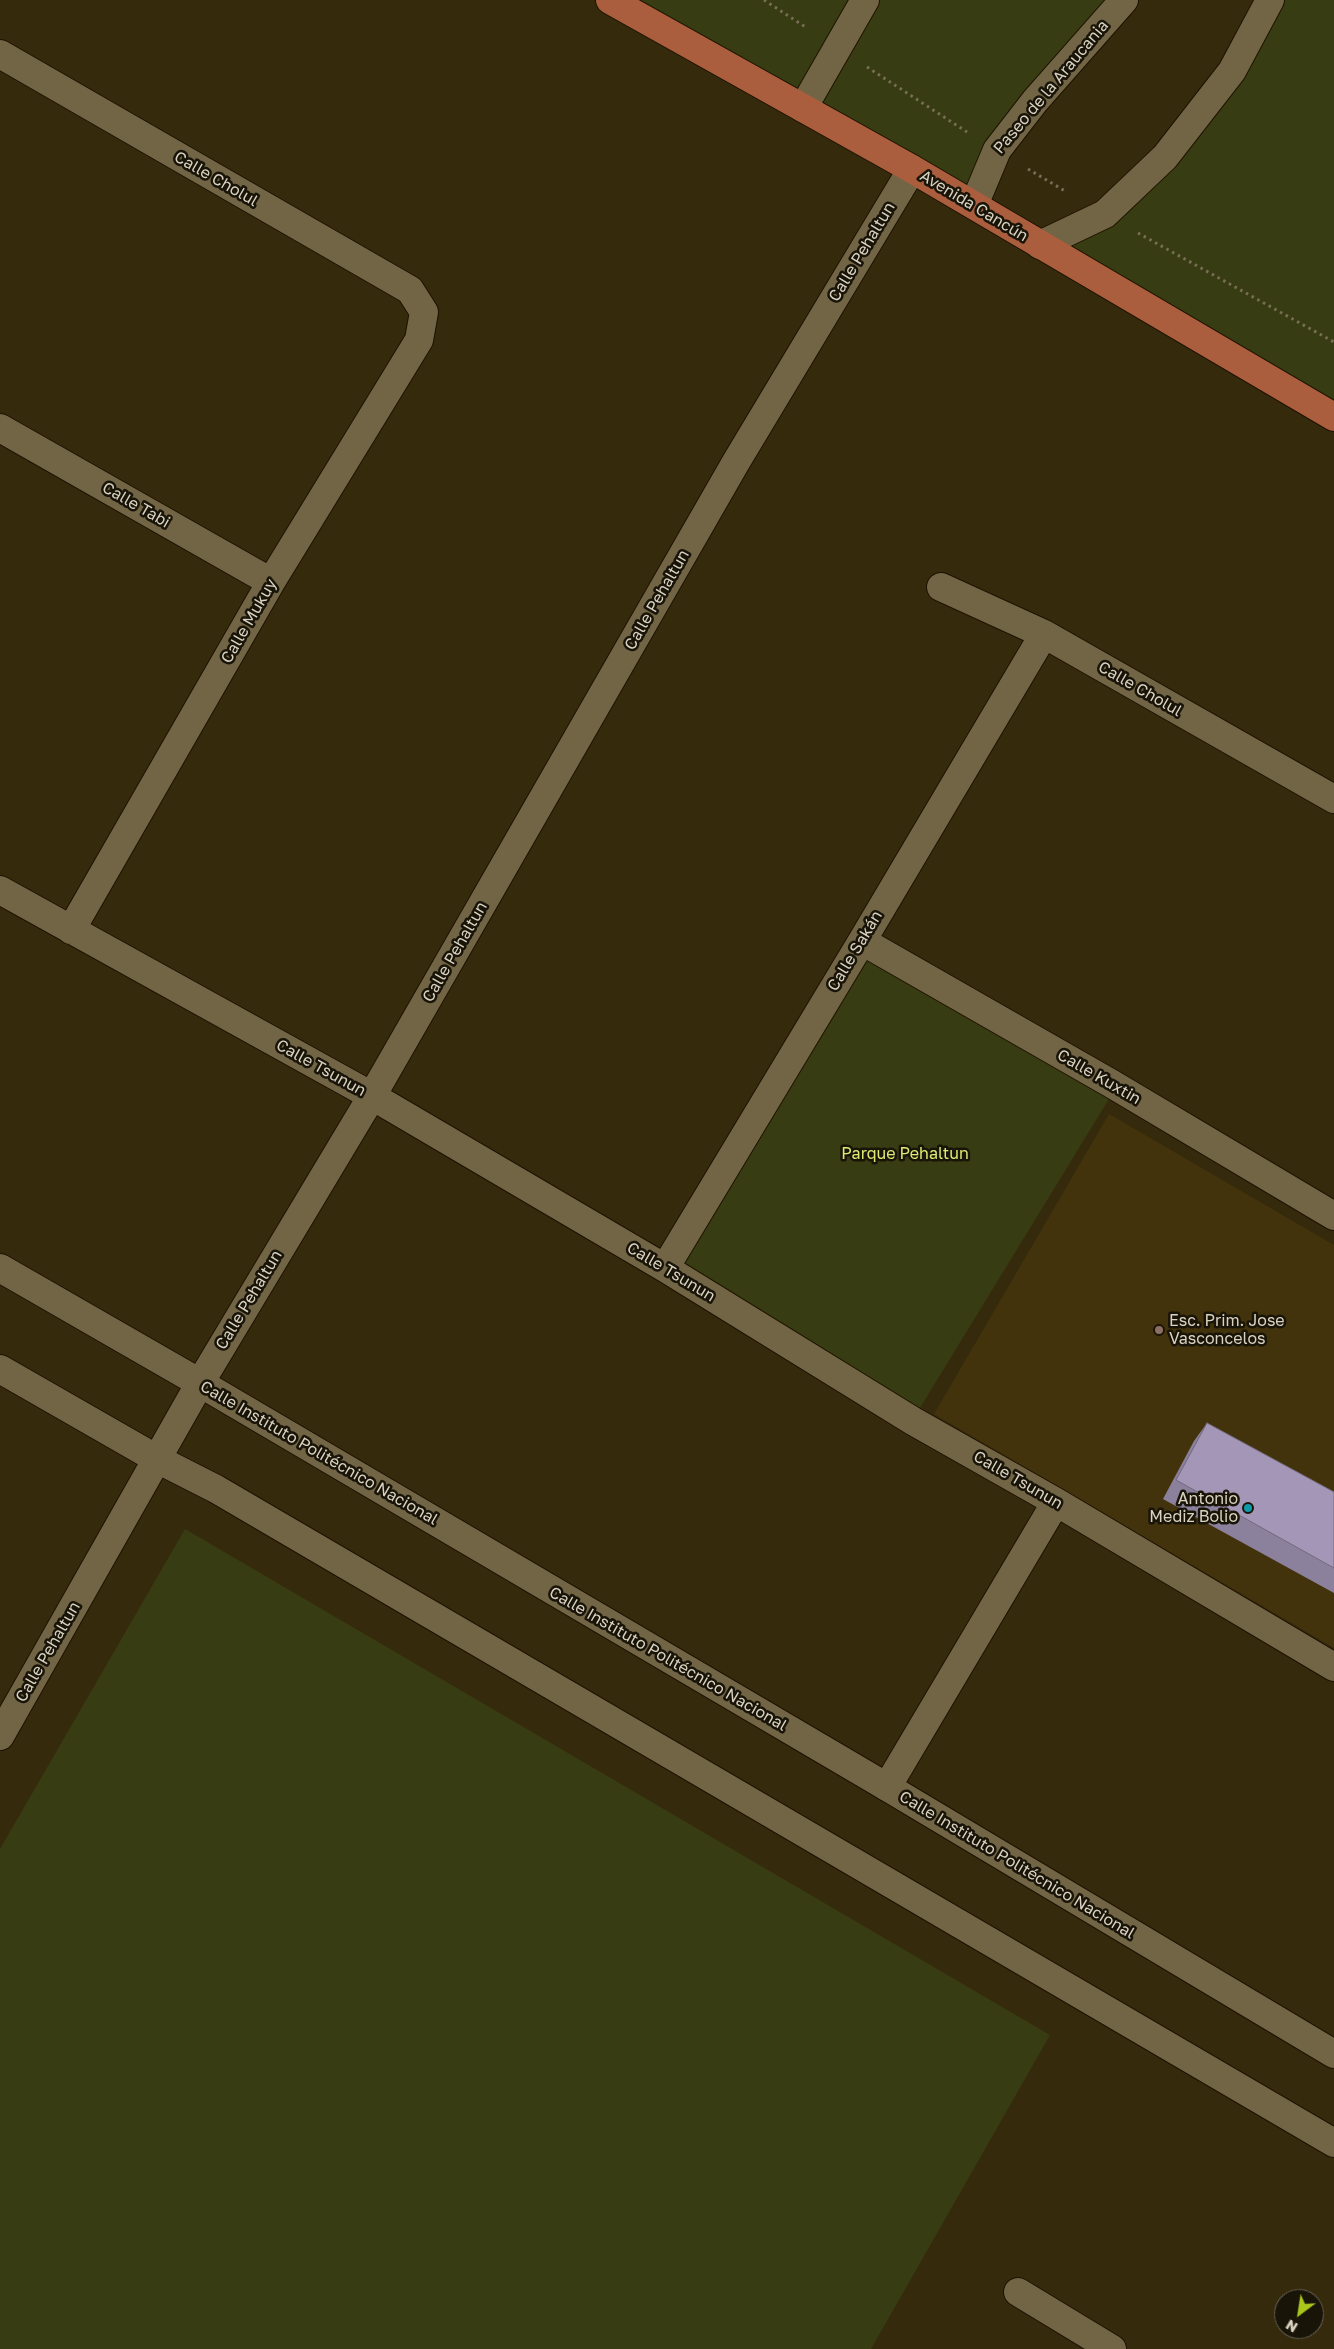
<!DOCTYPE html>
<meta charset="utf-8">
<style>
body{margin:0}
#map{position:relative;width:1334px;height:2349px;overflow:hidden;background:#362a0d;font-family:"Golos Text",sans-serif}
canvas{display:block}
.north{position:absolute;left:1274px;top:2289px;width:50px;height:50px;box-sizing:border-box;background:#191408;border:1px solid #666052;border-radius:50%;rotate:211deg;font-size:14px;font-weight:700;line-height:20px;text-align:center;color:#d9d2c1}
.north::after{content:'';display:block;margin:auto;width:18px;height:22px;background:#a9c71b;clip-path:polygon(50% 0,100% 100%,50% 72%,0 100%)}
</style>
<div id="map">
<canvas width="1334" height="2349"></canvas>
<div class="north">N</div>
</div>
<script>
const context = document.querySelector('canvas').getContext('2d');
context.lineJoin = 'round';
function paint(path, color) { context.fillStyle = color; context.fill(path, 'evenodd'); }
const shape = rows => new Path2D(rows.map(r => 'M' + r).join(''));
function stroke(path, color, width, dash) { context.strokeStyle = color; context.lineWidth = width; context.lineCap = dash ? 'butt' : 'round'; context.setLineDash(dash || []); context.stroke(path); }
function write(font, color, halo, rows, align = 'center') {
  context.font = font + ' "Golos Text",sans-serif'; context.lineWidth = 5; context.setLineDash([]); context.textBaseline = 'middle'; context.strokeStyle = halo; context.fillStyle = color; for (const [text, x, y, turn = 0] of rows) {
    context.save(); context.translate(x, y); context.rotate((+turn || 0) * Math.PI / 180); context.textAlign = isNaN(turn) ? turn : align; if (halo) context.strokeText(text, 0, 0); context.fillText(text, 0, 0); context.restore();
  }
}
paint(shape([
 [1109,1114,1334,1245,1334,1648,934,1414]
]), '#42330c');
paint(shape([
 [616,0,1124,0,974,205],
 [1259,0,1334,0,1334,408,1040,245,1165,157],
 [859,949,1112,1094,915,1416,667,1269],
 [185,1529,1050,2035,871,2349,0,2349,0,1849]
]), '#383c12');
const street = shape([
 [0,54,410,290,424,312,419,340,271,582,71,930],
 [803,108,865,0],
 [974,205,997,150,1035,101,1124,0],
 [1040,245,1105,214,1165,157,1232,71,1270,0],
 [0,428,271,582],
 [941,587,1044,634,1334,799],
 [0,890,372,1096,665,1268,913,1421,1056,1502,1334,1667],
 [862,941,1112,1084,1334,1216],
 [665,1268,862,941,1044,634],
 [0,1736,200,1383,372,1096,736,462,912,169],
 [887,1787,1056,1502],
 [1018,2292,1112,2349]
]);
const secondary = shape([
 [0,1268,200,1383,887,1787,1334,2054],
 [0,1369,157,1459,216,1489,1334,2143]
]);
const primary = shape([
 [610,0,912,169,1334,417]
]);
stroke(street, '#1e1200', 30);
stroke(secondary, '#1e1200', 30);
stroke(primary, '#1e1200', 30);
stroke(shape([
 [764,0,807,28],
 [867,67,967,132],
 [1028,169,1065,191],
 [1138,233,1334,342]
]), '#786e56', 3, [2.5, 4]);
stroke(street, '#726546', 28);
stroke(secondary, '#726546', 28);
stroke(primary, '#aa5e3d', 28);
paint(shape([
 [1207,1423,1334,1492,1334,1593,1163,1499,1194,1441]
]), '#8c819d');
const building = shape([
 [1207,1423,1334,1492,1334,1568,1176,1480,1207,1423]
]);
paint(building, '#a396b6');
stroke(building, '#72697f', 1);
for (const [x, y, r, color] of [
 [1159,1330,5,"#8d6e63"],
 [1248,1508,5,"#0f9aa8"]
]) { const dot = new Path2D(); dot.arc(x, y, r, 0, 2 * Math.PI); context.fillStyle = color; context.fill(dot); stroke(dot, '#191408', 2); }
write('16px', '#d9d2c1', '#191408', [
 ["Paseo de la Araucania",1051,87,-50],
 ["Calle Cholul",216,179,30],
 ["Avenida Cancún",974,206,31],
 ["Calle Pehaltun",862,252,-59],
 ["Calle Tabi",136,505,30],
 ["Calle Pehaltun",657,600,-60],
 ["Calle Mukuy",249,621,-60],
 ["Calle Cholul",1140,689,30],
 ["Calle Sakán",855,951,-59],
 ["Calle Pehaltun",455,952,-60],
 ["Calle Tsunun",321,1068,29],
 ["Calle Kuxtin",1099,1077,30],
 ["Calle Tsunun",671,1272,31],
 ["Calle Pehaltun",249,1300,-59],
 ["Calle Instituto Politécnico Nacional",319,1453,30],
 ["Calle Tsunun",1018,1480,30],
 ["Calle Pehaltun",48,1652,-60],
 ["Calle Instituto Politécnico Nacional",668,1659,30],
 ["Calle Instituto Politécnico Nacional",1017,1865,31]
]);
write('16px', '#deea73', '#191408', [
 ["Parque Pehaltun",905,1154]
]);
write('16px', '#d9d2c1', '#191408', [
 ["Esc. Prim. Jose",1169,1321],
 ["Vasconcelos",1169,1339],
 ["Antonio",1238,1499,"right"],
 ["Mediz Bolio",1238,1517,"right"]
], 'left');
</script>
